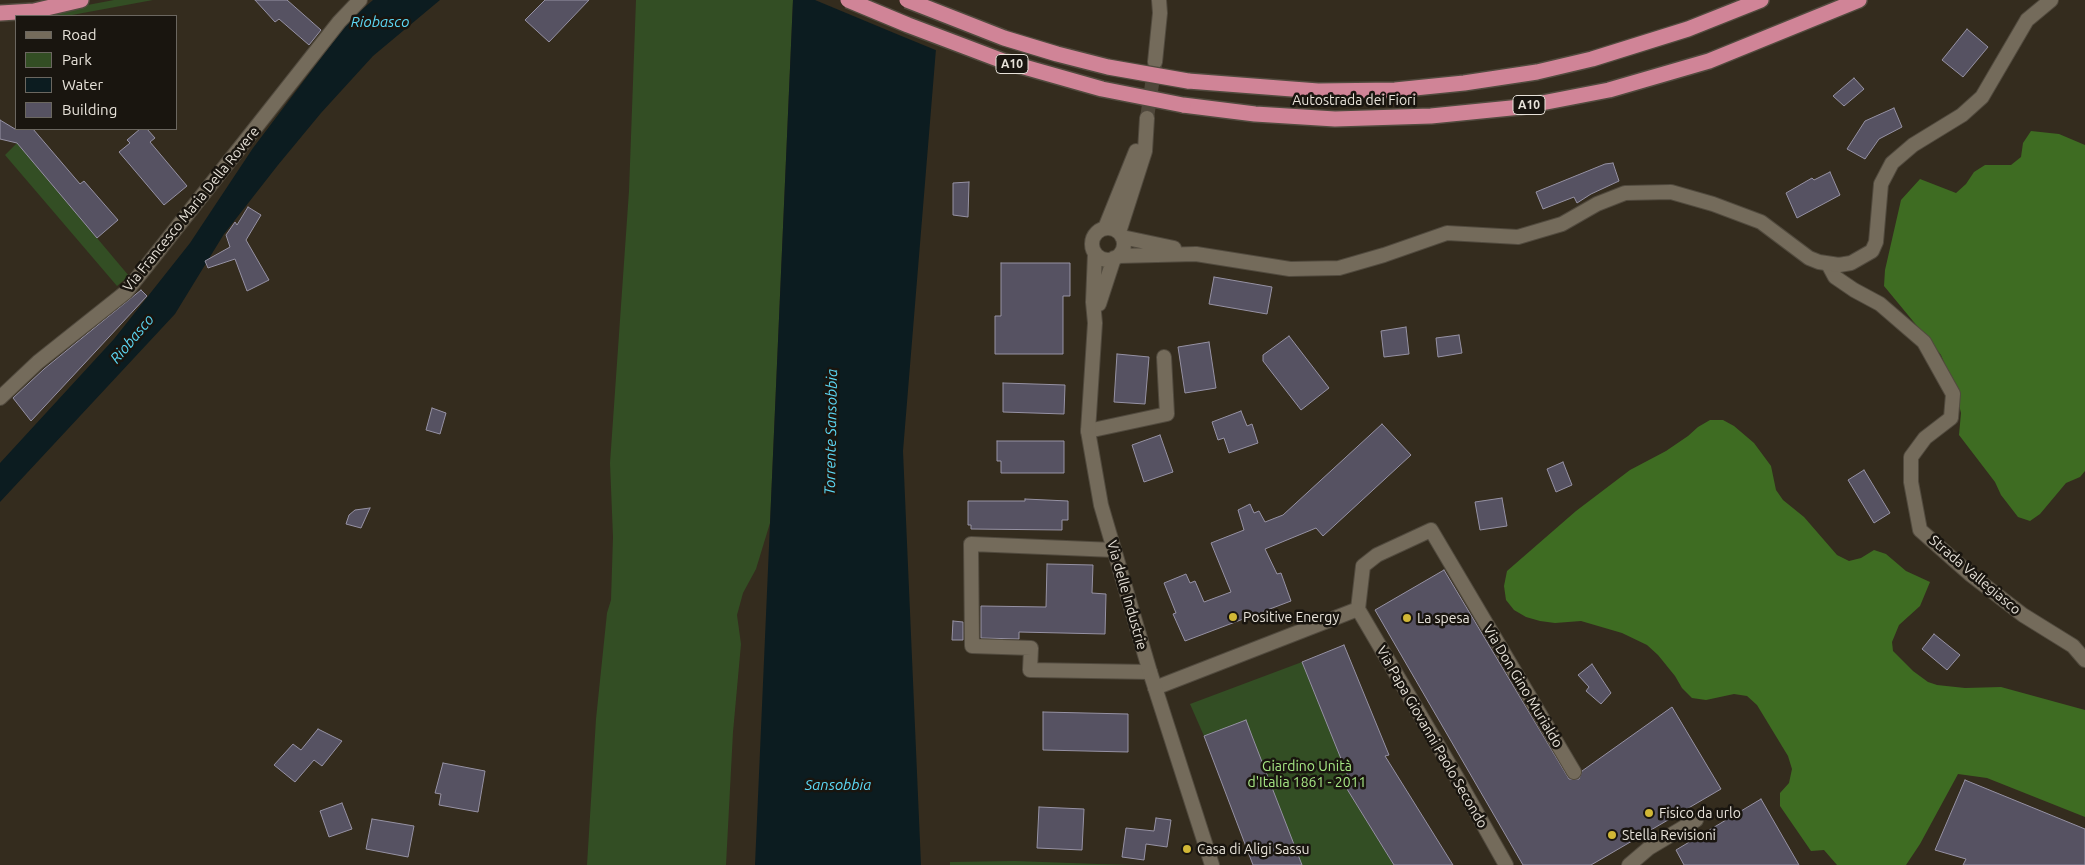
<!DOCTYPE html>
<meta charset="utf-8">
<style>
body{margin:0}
#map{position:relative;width:2085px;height:865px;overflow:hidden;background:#342c1e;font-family:Ubuntu,sans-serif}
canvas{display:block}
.legend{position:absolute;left:15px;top:15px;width:162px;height:115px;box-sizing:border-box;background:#19150f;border:1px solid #6b6760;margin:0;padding:6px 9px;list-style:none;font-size:15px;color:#e7e2d9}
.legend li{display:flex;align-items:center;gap:10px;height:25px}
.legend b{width:25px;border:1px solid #6b6760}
</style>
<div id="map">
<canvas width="2085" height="865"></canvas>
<ul class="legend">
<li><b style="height:6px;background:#746b5b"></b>Road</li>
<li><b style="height:14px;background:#334e24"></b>Park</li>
<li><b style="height:14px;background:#0c1c20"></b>Water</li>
<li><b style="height:14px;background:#565262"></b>Building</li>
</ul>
</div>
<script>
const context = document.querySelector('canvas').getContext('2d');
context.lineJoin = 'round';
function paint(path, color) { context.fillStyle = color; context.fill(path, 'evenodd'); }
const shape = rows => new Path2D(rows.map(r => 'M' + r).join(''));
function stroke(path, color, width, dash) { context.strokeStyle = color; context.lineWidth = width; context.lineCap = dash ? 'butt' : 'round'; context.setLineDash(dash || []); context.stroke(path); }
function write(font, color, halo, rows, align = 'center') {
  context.font = font + ' Ubuntu,sans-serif'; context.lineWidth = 5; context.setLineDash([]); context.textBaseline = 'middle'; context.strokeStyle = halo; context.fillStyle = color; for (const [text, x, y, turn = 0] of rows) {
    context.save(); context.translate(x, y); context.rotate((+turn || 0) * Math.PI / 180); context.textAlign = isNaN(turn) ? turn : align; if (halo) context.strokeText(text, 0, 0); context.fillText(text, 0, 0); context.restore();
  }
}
paint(shape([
 [114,0,153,0,72,15,16,16,16,20,0,21,0,17,77,7],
 [636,0,793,0,770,523,756,569,743,593,737,615,741,644,733,732,726,865,587,865,596,719,607,613,611,600,613,537,610,463,629,191],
 [17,143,129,276,117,286,5,155],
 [1302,662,1347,772,1347,789,1394,865,1302,865,1298,854,1268,865,1288,829,1246,721,1204,736,1190,704],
 [1015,861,1098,864,1137,865,950,865,950,862]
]), '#334e24');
paint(shape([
 [2031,131,2059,134,2085,145,2085,471,2080,477,2066,483,2040,514,2030,521,2018,517,2001,495,1995,482,1959,435,1961,413,1955,389,1941,355,1884,286,1885,270,1901,200,1920,179,1956,193,1966,184,1974,172,1985,165,2011,165,2021,157,2023,143],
 [1710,420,1723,420,1734,426,1754,443,1771,466,1776,490,1783,500,1804,517,1837,555,1849,561,1861,558,1874,550,1886,554,1906,571,1930,582,1920,606,1899,625,1892,642,1893,651,1913,671,1928,682,1937,685,1965,688,2001,687,2085,710,2085,817,1987,778,1958,774,1920,844,1906,865,1837,865,1824,850,1811,851,1780,806,1780,793,1789,783,1792,769,1788,756,1757,705,1747,696,1734,694,1706,700,1692,698,1682,688,1675,676,1658,655,1647,645,1622,633,1581,621,1555,623,1540,621,1526,617,1514,610,1506,600,1504,586,1507,571,1576,511,1630,470,1666,451,1688,436,1698,427]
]), '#3e6c22');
paint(shape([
 [373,0,440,0,373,56,321,113,278,165,224,234,175,314,0,502,0,463,114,339,190,243,253,148,349,21],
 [793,0,940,0,903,451,921,865,755,865]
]), '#0c1c20');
paint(shape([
 [815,0,942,0,938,51,899,35]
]), '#342c1e');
const building = shape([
 [255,0,287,0,321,30,309,45,279,19,275,22,255,0],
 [545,0,589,0,549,42,525,20,545,0],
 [1967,29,1988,47,1963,77,1942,60,1967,29],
 [1854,78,1864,89,1844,106,1833,96,1854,78],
 [1894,108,1902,127,1879,139,1865,159,1847,149,1865,121,1894,108],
 [0,120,15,129,33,129,80,184,84,181,118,220,97,238,17,143,0,139,0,120],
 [140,129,147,129,155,138,150,142,187,186,164,205,119,152,130,143,127,140,140,129],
 [1613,163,1619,181,1591,194,1577,203,1574,197,1543,209,1536,192,1605,164,1613,163],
 [1830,172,1840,195,1797,218,1786,193,1812,178,1814,180,1830,172],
 [969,182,968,217,953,215,953,183,969,182],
 [248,207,261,215,246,240,269,280,247,291,235,259,208,268,205,261,230,247,226,235,235,222,237,225,248,207],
 [1001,263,1070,263,1070,296,1063,296,1063,354,995,354,995,316,1001,316,1001,263],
 [1214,277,1272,287,1267,314,1209,304,1214,277],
 [141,290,147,296,31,421,13,398,44,369,141,290],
 [1406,327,1409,354,1384,357,1381,331,1406,327],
 [1459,335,1462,353,1438,357,1436,338,1459,335],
 [1289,336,1329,388,1301,410,1263,361,1263,355,1289,336],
 [1209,342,1216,388,1185,393,1178,347,1209,342],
 [1117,354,1149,357,1145,404,1114,402,1117,354],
 [1003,383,1065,385,1064,414,1003,412,1003,383],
 [432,408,446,413,440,434,426,430,432,408],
 [1241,411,1247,426,1252,424,1258,443,1229,453,1224,438,1218,440,1212,422,1241,411],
 [1382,424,1411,455,1323,536,1316,528,1265,549,1277,574,1281,573,1291,601,1185,641,1173,614,1176,613,1164,583,1186,574,1190,583,1195,581,1204,602,1231,592,1211,543,1244,530,1238,510,1250,504,1254,513,1259,511,1265,522,1283,515,1382,424],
 [1160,435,1173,472,1144,482,1132,445,1160,435],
 [997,441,1064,441,1064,473,1001,473,1001,461,997,461,997,441],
 [1563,462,1572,485,1556,492,1547,469,1563,462],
 [1864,470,1890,513,1874,523,1848,480,1864,470],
 [1502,498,1507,526,1480,530,1475,502,1502,498],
 [1025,499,1068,501,1068,520,1062,520,1062,530,971,529,971,525,968,525,968,501,1025,501,1025,499],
 [370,508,361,528,346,524,349,515,355,510,370,508],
 [1047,564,1093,565,1092,593,1106,594,1105,634,1019,632,1019,639,981,638,981,606,1046,607,1047,564],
 [1444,570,1569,779,1579,779,1582,771,1672,707,1721,789,1591,865,1523,865,1375,610,1444,570],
 [953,621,963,622,963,640,952,640,953,621],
 [1934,634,1960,655,1947,670,1922,649,1934,634],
 [1344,645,1389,755,1385,756,1453,865,1394,865,1347,789,1352,786,1302,662,1344,645],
 [1592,664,1611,693,1601,704,1586,691,1589,687,1578,675,1592,664],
 [1043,712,1128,714,1128,752,1043,750,1043,712],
 [1246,720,1252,736,1302,865,1253,865,1204,736,1246,720],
 [318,729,342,741,322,766,314,760,295,782,274,765,293,744,301,750,318,729],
 [443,763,485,771,478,812,439,805,441,794,435,793,443,763],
 [1965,780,2085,829,2085,865,1963,865,1966,859,1935,850,1965,780],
 [1761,799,1799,865,1684,865,1676,850,1761,799],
 [342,803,352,829,329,837,320,811,342,803],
 [1039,807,1084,809,1082,850,1037,848,1039,807],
 [1156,818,1171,820,1167,847,1146,844,1144,860,1122,857,1126,828,1154,831,1156,818],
 [372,819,414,826,408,857,366,849,372,819]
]);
paint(building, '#565262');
stroke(building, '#9692a4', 1);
stroke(shape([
 [1147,118,1155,64]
]), '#4f473a', 14, [14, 7]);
const minor = shape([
 [1828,264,1835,277,1854,290,1880,304,1924,342,1953,394,1951,418,1925,438,1911,457,1911,482,1920,530,1971,575,2023,615,2073,646,2085,660],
 [0,398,38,362,126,292,339,22,360,0],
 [1088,431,1167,414,1164,357],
 [1114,550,971,544,972,646,1031,648,1030,670,1150,672],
 [1358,609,1456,776,1506,865],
 [1155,688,1358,609,1363,566,1377,555,1431,530,1574,772],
 [1629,865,1649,848,1696,820]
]);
const tertiary = shape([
 [1155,62,1160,13,1159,0],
 [1105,228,1136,151],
 '1092 244a16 16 0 1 1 32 0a16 16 0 1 1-32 0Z',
 [1119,232,1145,151,1147,118],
 [1122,237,1174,248],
 [1095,253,1093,302,1095,323,1088,431,1101,505,1150,672,1212,865],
 [1118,256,1196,254,1290,269,1339,268,1384,255,1447,233,1518,237,1562,224,1597,204,1625,193,1671,192,1713,204,1761,222,1809,258,1819,262,1839,265,1851,263,1872,251,1876,242,1881,184,1892,163,1913,145,1962,115,1982,97,2027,20,2051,0],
 [1099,304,1114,258]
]);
const motorway = shape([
 [0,13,34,11,81,0],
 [1188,81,1318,91,1395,90,1464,83,1537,72,1592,59,1688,29,1761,0],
 [1183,105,1255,114,1335,119,1431,116,1521,107,1609,90,1709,61,1859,0]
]);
stroke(minor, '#514a3e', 16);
stroke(tertiary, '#514a3e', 16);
stroke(motorway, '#514a3e', 18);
stroke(minor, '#746b5b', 14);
stroke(tertiary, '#746b5b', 14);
stroke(motorway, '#d08497', 15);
const motorwayBridge = shape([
 [848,0,908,25,1003,61,1102,89,1183,105],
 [907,0,1004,38,1057,54,1108,67,1188,81]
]);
stroke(motorwayBridge, '#514a3e', 18, []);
stroke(motorwayBridge, '#d08497', 15);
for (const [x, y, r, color] of [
 [1233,617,5,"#d1b736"],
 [1407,618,5,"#d1b736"],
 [1649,813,5,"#d1b736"],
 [1612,835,5,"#d1b736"],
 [1187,849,5,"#d1b736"]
]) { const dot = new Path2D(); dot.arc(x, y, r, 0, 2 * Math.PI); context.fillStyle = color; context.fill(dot); stroke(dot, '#19150f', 2); }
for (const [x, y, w] of [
 [1012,64,32],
 [1529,105,32]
]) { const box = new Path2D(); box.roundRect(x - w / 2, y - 9.5, w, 19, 4); context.fillStyle = '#19150f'; context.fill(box); stroke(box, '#e7e2d9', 1); }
write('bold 12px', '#e7e2d9', null, [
 ["A10",1012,64],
 ["A10",1529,105]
]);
write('14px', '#e7e2d9', '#19150f', [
 ["Autostrada dei Fiori",1354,100],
 ["Via Francesco Maria Della Rovere",191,209,-51],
 ["Strada Vallegiasco",1975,575,40],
 ["Via delle Industrie",1127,595,74],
 ["Via Don Gino Murialdo",1523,686,59],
 ["Via Papa Giovanni Paolo Secondo",1432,737,60]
]);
write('14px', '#e7e2d9', '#19150f', [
 ["Positive Energy",1243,617],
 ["La spesa",1417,618],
 ["Fisico da urlo",1659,813],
 ["Stella Revisioni",1622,835],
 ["Casa di Aligi Sassu",1197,849]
], 'left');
write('14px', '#a7e885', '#19150f', [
 ["Giardino Unità",1307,766],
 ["d'Italia 1861 - 2011",1307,782]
]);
write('italic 15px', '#5dd9f6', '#19150f', [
 ["Riobasco",380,22],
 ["Riobasco",132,339,-50],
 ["Torrente Sansobbia",831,432,-89],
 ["Sansobbia",838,785]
]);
</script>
